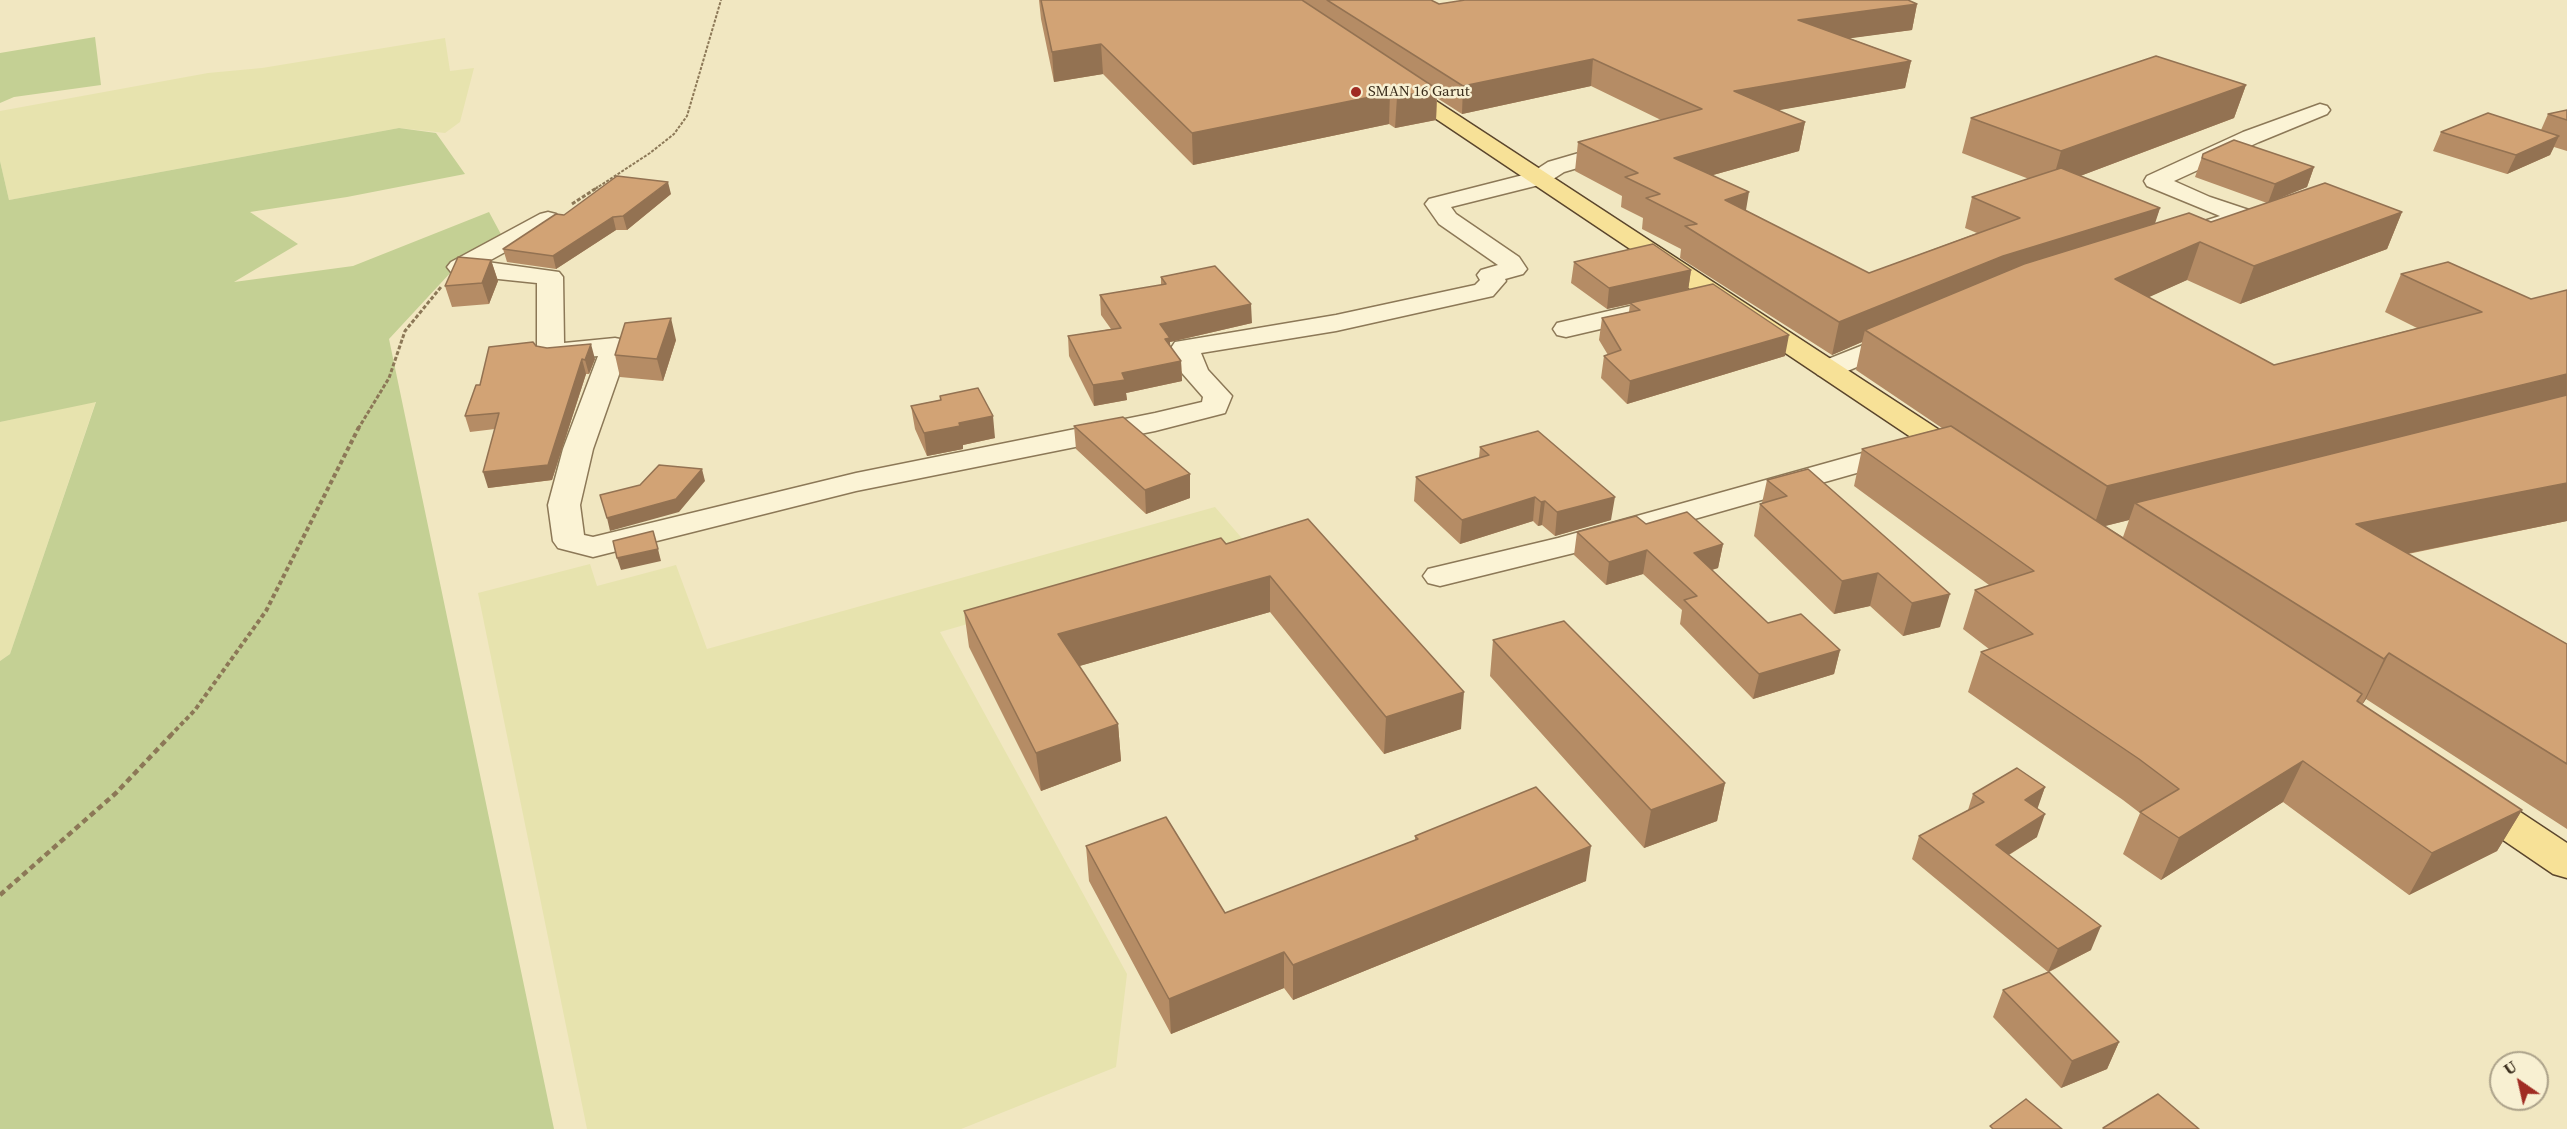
<!DOCTYPE html>
<style>
body{margin:0}
#map{position:relative;width:2567px;height:1129px;overflow:hidden;background:#f1e7c1;font-family:"Source Serif 4",serif}
canvas{display:block}
.north{position:absolute;left:2489px;top:1051px;width:60px;height:60px;box-sizing:border-box;background:#f8f0d2;border:2px solid #aca28a;border-radius:50%;rotate:326deg;font-size:16px;font-weight:700;line-height:24px;text-align:center;color:#3b2e1d}
.north::after{content:'';display:block;margin:auto;width:21px;height:27px;background:#a02c23;clip-path:polygon(50% 0,100% 100%,50% 72%,0 100%)}
</style>
<div id="map">
<canvas width="2567" height="1129"></canvas>
<div class="north">U</div>
</div>
<script>
const context = document.querySelector('canvas').getContext('2d');
context.lineJoin = 'round';
function paint(path, color) { context.fillStyle = color; context.fill(path, 'evenodd'); }
const shape = rows => new Path2D(rows.map(r => 'M' + r).join(''));
function stroke(path, color, width, dash) { context.strokeStyle = color; context.lineWidth = width; context.lineCap = dash ? 'butt' : 'round'; context.setLineDash(dash || []); context.stroke(path); }
function write(font, color, halo, rows, align = 'center') {
  context.font = font + ' "Source Serif 4",serif'; context.lineWidth = 5; context.setLineDash([]); context.textBaseline = 'middle'; context.strokeStyle = halo; context.fillStyle = color; for (const [text, x, y, turn = 0] of rows) {
    context.save(); context.translate(x, y); context.rotate((+turn || 0) * Math.PI / 180); context.textAlign = isNaN(turn) ? turn : align; if (halo) context.strokeText(text, 0, 0); context.fillText(text, 0, 0); context.restore();
  }
}
paint(shape([
 [445,38,450,71,474,68,460,122,445,133,399,128,9,200,0,161,0,111,208,73,262,68],
 [96,401,10,654,0,661,0,422],
 [1215,507,1246,543,940,632,1127,974,1116,1067,961,1129,587,1129,478,593,590,564,597,586,676,565,707,649]
]), '#e7e3ae');
paint(shape([
 [95,37,101,85,14,97,0,103,0,53],
 [399,128,436,133,465,174,347,197,250,212,298,244,234,282,353,266,489,212,503,238,453,270,389,339,554,1129,0,1129,0,661,10,654,96,402,0,422,0,161,9,200]
]), '#c4d094');
const minor = shape([
 [2320,104,2327,106,2330,110,2327,114,2259,142,2174,181,2210,197,2252,211,2256,216,2252,221,2209,234,2201,232,2197,227,2201,222,2220,216,2147,186,2144,181,2147,176,2243,132,2320,104],
 [1620,141,1628,143,1631,148,1628,153,1564,172,1547,183,1451,207,1456,214,1519,257,1527,269,1523,274,1505,279,1506,281,1493,296,1336,331,1201,353,1208,370,1232,396,1225,413,1155,431,856,491,593,557,558,548,553,541,548,505,563,449,598,356,551,360,541,358,537,352,537,283,460,275,451,272,447,267,451,262,540,214,548,212,556,214,560,219,556,224,487,262,559,272,563,277,564,343,615,338,625,340,629,346,593,449,580,505,584,535,593,537,856,473,1155,413,1202,402,1203,397,1182,373,1171,348,1175,342,1336,315,1475,285,1480,280,1477,275,1481,270,1498,265,1439,224,1425,204,1429,199,1531,173,1548,162,1620,141],
 [1643,303,1652,305,1656,311,1652,317,1566,337,1557,335,1553,329,1557,323,1643,303],
 [1901,330,1911,332,1914,338,1911,344,1838,375,1828,377,1818,375,1814,369,1818,363,1901,330],
 [1902,442,1913,445,1917,451,1913,457,1578,552,1440,586,1428,583,1423,576,1428,569,1558,538,1902,442]
]);
const major = shape([
 [1400,80,1407,82,1973,452,1977,458,1973,464,1962,467,1951,464,1393,90,1390,86,1393,82,1400,80],
 [2476,788,2490,792,2567,843,2567,878,2553,874,2462,812,2456,802,2462,792,2476,788]
]);
stroke(minor, '#8c7857', 3);
stroke(major, '#5a452c', 3);
stroke(shape([
 [595,189,650,153,674,134,687,116,721,0]
]), '#8c7857', 2, [3, 1.5]);
stroke(shape([
 [572,204,598,187],
 [358,429,389,378,405,331,441,287]
]), '#8c7857', 3, [4, 2]);
stroke(shape([
 [170,736,195,710,266,611,359,427]
]), '#8c7857', 4, [4.5, 3]);
stroke(shape([
 [0,895,116,793,171,735]
]), '#8c7857', 4.5, [6, 4]);
paint(minor, '#fbf3d5');
paint(major, '#f7e197');
paint(shape([
 [1039,0,1431,0,1439,4,1917,4,1912,30,1849,38,1911,61,1905,88,1778,110,1805,122,1799,151,1713,175,1746,211,1869,273,1977,233,1965,228,1972,197,2029,179,1962,153,1971,118,2246,85,2234,118,2080,176,2160,208,2154,224,2211,222,2267,203,2195,177,2203,154,2314,167,2307,187,2277,199,2402,212,2387,249,2240,304,2187,280,2148,297,2274,365,2417,328,2385,312,2401,274,2531,299,2567,521,2408,554,2567,644,2567,829,2366,699,2362,705,2522,810,2497,851,2409,895,2283,802,2161,880,2123,854,2140,813,2123,800,1968,692,1981,652,1989,649,1963,629,1975,590,1989,585,1854,486,1862,449,1942,428,1856,370,1862,342,1832,355,1680,258,1681,249,1642,229,1643,218,1621,207,1622,196,1575,171,1578,142,1661,120,1591,86,1462,114,1437,98,1436,120,1395,128,1389,124,1193,165,1103,74,1054,82,1041,19],
 [2129,520,2123,537,2105,526],
 [2567,110,2567,151,2554,147,2550,155,2507,174,2433,151,2441,132,2541,130,2548,114],
 [671,194,627,230,616,230,556,269,507,262,503,249,564,215],
 [491,260,498,281,489,304,452,307,445,286],
 [1574,262,1691,270,1688,290,1785,356,1627,404,1601,378,1604,356,1608,355,1599,340,1602,318,1629,312,1630,304,1607,309,1571,283],
 [1161,277,1252,323,1170,342,1170,347,1181,361,1182,381,1126,393,1127,400,1094,406,1069,356,1068,336,1111,329,1101,315,1100,295,1161,285],
 [676,340,663,381,620,377,615,355],
 [536,346,595,359,589,374,586,374,552,480,488,488,495,429,470,432,465,416,480,385],
 [940,396,995,438,963,445,963,449,927,456,915,429,911,406,940,400],
 [1074,426,1190,474,1190,498,1146,514,1076,449],
 [1480,447,1611,520,1555,536,1542,525,1538,526,1533,521,1460,544,1414,501,1416,477,1479,458],
 [1808,469,1940,627,1903,636,1870,606,1834,614,1754,536,1760,504,1762,503,1767,480],
 [1308,519,1461,729,1384,754,1270,612,1079,666,1118,724,1121,761,1041,791,969,647,964,611,1226,544],
 [1646,524,1723,544,1718,568,1712,570,1768,623,1840,650,1834,674,1753,699,1680,624,1682,610,1643,574,1606,585,1574,555,1577,532],
 [1493,640,1725,783,1717,821,1644,848,1490,676],
 [2045,787,2037,808,2037,837,2009,855,2091,950,2049,972,2119,1042,2107,1069,2061,1088,1993,1017,2003,990,2048,972,1912,859,1919,836,1968,810,1973,794],
 [1415,836,1586,881,1293,1000,1284,988,1171,1034,1089,881,1086,846,1225,913,1415,840]
]), '#b58c65');
paint(shape([
 [1917,4,1912,30,1793,46,1798,20],
 [1101,44,1103,74,1054,82,1052,52],
 [1593,59,1591,86,1462,114,1463,86],
 [1911,61,1905,88,1729,119,1734,91],
 [2246,85,2234,118,2051,187,2061,151],
 [1437,89,1436,120,1395,128,1397,97],
 [1390,93,1389,124,1193,165,1192,133],
 [1805,122,1799,151,1670,187,1674,158],
 [2559,136,2550,155,2507,174,2516,155],
 [2314,167,2307,187,2268,203,2275,184],
 [668,182,671,194,627,230,623,216],
 [1749,192,1744,222,1725,200],
 [2160,208,2150,239,1865,330,1862,342,1832,355,1839,322,2003,256],
 [2402,212,2387,249,2240,304,2254,266],
 [613,217,616,230,556,269,553,256],
 [2200,242,2187,280,2103,318,2115,279],
 [491,260,498,281,489,304,482,283],
 [1691,270,1688,291,1607,309,1609,288],
 [1251,304,1252,323,1170,342,1171,358,1160,324],
 [671,318,676,340,663,381,657,359],
 [1789,335,1785,356,1627,404,1630,381],
 [591,344,595,359,589,374,585,360],
 [582,359,586,374,552,480,488,488,483,472],
 [1181,361,1182,381,1126,393,1127,400,1094,406,1093,385,1122,373],
 [2567,374,2567,410,2135,503,2129,520,2093,529,2107,486],
 [993,416,995,438,963,445,963,449,927,456,924,433,959,423],
 [702,469,705,481,679,512,610,531,607,518],
 [1190,474,1190,498,1146,514,1145,490],
 [2567,483,2567,521,2336,568,2356,524],
 [1535,497,1533,521,1460,544,1462,520],
 [1615,497,1611,520,1555,536,1557,512],
 [1545,501,1542,525,1538,526,1541,502],
 [1723,544,1718,568,1689,576,1694,553],
 [658,549,661,561,621,570,617,558],
 [1647,550,1643,574,1606,585,1609,562],
 [1878,573,1870,606,1834,614,1842,581],
 [1270,576,1270,612,1062,671,1058,634],
 [1950,594,1940,627,1903,636,1912,603],
 [1840,650,1834,674,1753,699,1759,674],
 [2389,653,2366,699,2362,705,2384,659],
 [1464,692,1461,729,1384,754,1386,717],
 [1118,724,1121,761,1041,791,1036,753],
 [2303,761,2283,802,2161,880,2179,838],
 [1725,783,1717,821,1644,848,1651,810],
 [2045,787,2037,810,2025,800],
 [2522,810,2497,851,2409,895,2432,853],
 [2045,814,2037,837,1987,868,1996,845],
 [1591,846,1586,881,1293,1000,1293,965],
 [2101,926,2091,950,2048,972,2058,949],
 [1284,952,1284,988,1171,1034,1169,999],
 [2119,1042,2107,1069,2061,1088,2072,1061]
]), '#937252');
const building = shape([
 [1041,0,1302,0,1437,89,1397,97,1390,93,1192,133,1101,44,1052,52,1041,0],
 [1327,0,1431,0,1439,4,1465,0,1908,0,1917,4,1798,20,1911,61,1734,91,1805,122,1674,158,1749,192,1725,200,1869,273,2020,218,1972,197,2061,168,2160,208,2003,256,1839,322,1685,226,1697,224,1646,198,1660,194,1625,177,1638,173,1578,142,1702,109,1593,59,1463,86,1327,0],
 [2156,56,2246,85,2061,151,1971,118,2156,56],
 [2567,110,2567,120,2548,114,2567,110],
 [2488,113,2559,136,2516,155,2441,132,2488,113],
 [2234,140,2314,167,2275,184,2202,158,2203,154,2234,140],
 [617,176,668,182,623,216,613,217,553,256,503,249,556,214,564,215,617,176],
 [2325,183,2402,212,2254,266,2200,242,2115,279,2274,365,2482,312,2401,274,2448,262,2531,299,2567,290,2567,374,2107,486,1865,330,2024,264,2189,213,2211,222,2325,183],
 [1653,244,1691,270,1609,288,1574,262,1653,244],
 [458,257,491,260,482,283,445,286,458,257],
 [1215,266,1251,304,1160,324,1170,338,1165,339,1181,361,1122,373,1125,380,1093,385,1068,336,1121,328,1100,295,1166,284,1161,277,1215,266],
 [1713,284,1789,335,1630,381,1604,356,1621,350,1602,318,1640,310,1630,303,1713,284],
 [671,318,657,359,615,355,625,323,671,318],
 [533,342,536,346,547,348,591,344,585,360,582,359,548,465,483,472,499,413,465,416,476,385,480,385,489,347,533,342],
 [978,388,993,416,959,423,960,426,924,433,911,406,941,400,940,396,978,388],
 [2567,395,2567,483,2356,524,2567,644,2567,764,2389,653,2384,659,2135,503,2567,395],
 [1123,417,1190,474,1145,490,1074,426,1123,417],
 [1951,426,2362,694,2357,701,2522,810,2432,853,2303,761,2179,838,2140,812,2179,789,2139,759,1981,652,2033,634,1975,590,2034,571,1862,449,1951,426],
 [1538,431,1615,497,1557,512,1545,501,1541,502,1535,497,1462,520,1416,477,1489,455,1480,447,1538,431],
 [659,465,702,469,676,499,607,518,600,495,640,485,659,465],
 [1808,469,1950,594,1912,603,1878,573,1842,581,1760,504,1787,496,1767,480,1808,469],
 [1687,512,1723,544,1694,553,1768,623,1801,614,1840,650,1759,674,1684,600,1697,596,1647,550,1609,562,1577,532,1636,516,1646,524,1687,512],
 [1308,519,1464,692,1386,717,1270,576,1058,634,1118,724,1036,753,964,611,1221,538,1226,544,1308,519],
 [653,531,658,549,617,558,613,541,653,531],
 [1564,621,1725,783,1651,810,1493,640,1564,621],
 [2017,768,2045,787,2025,800,2045,814,1996,845,2101,926,2058,949,1919,836,1984,802,1973,794,2017,768],
 [1536,787,1591,846,1293,965,1284,952,1169,999,1086,846,1166,817,1225,913,1418,839,1415,836,1536,787],
 [2049,972,2119,1042,2072,1061,2003,990,2049,972],
 [2158,1094,2199,1129,2104,1129,2103,1128,2158,1094],
 [2026,1099,2062,1129,1993,1129,1990,1126,2026,1099]
]);
paint(building, '#d2a375');
stroke(building, '#937252', 1.5);
for (const [x, y, r, color] of [
 [1356,92,6,"#a02c23"]
]) { const dot = new Path2D(); dot.arc(x, y, r, 0, 2 * Math.PI); context.fillStyle = color; context.fill(dot); stroke(dot, '#f8f0d2', 2); }
write('15px', '#3b2e1d', '#f8f0d2', [
 ["SMAN 16 Garut",1368,92]
], 'left');
</script>
